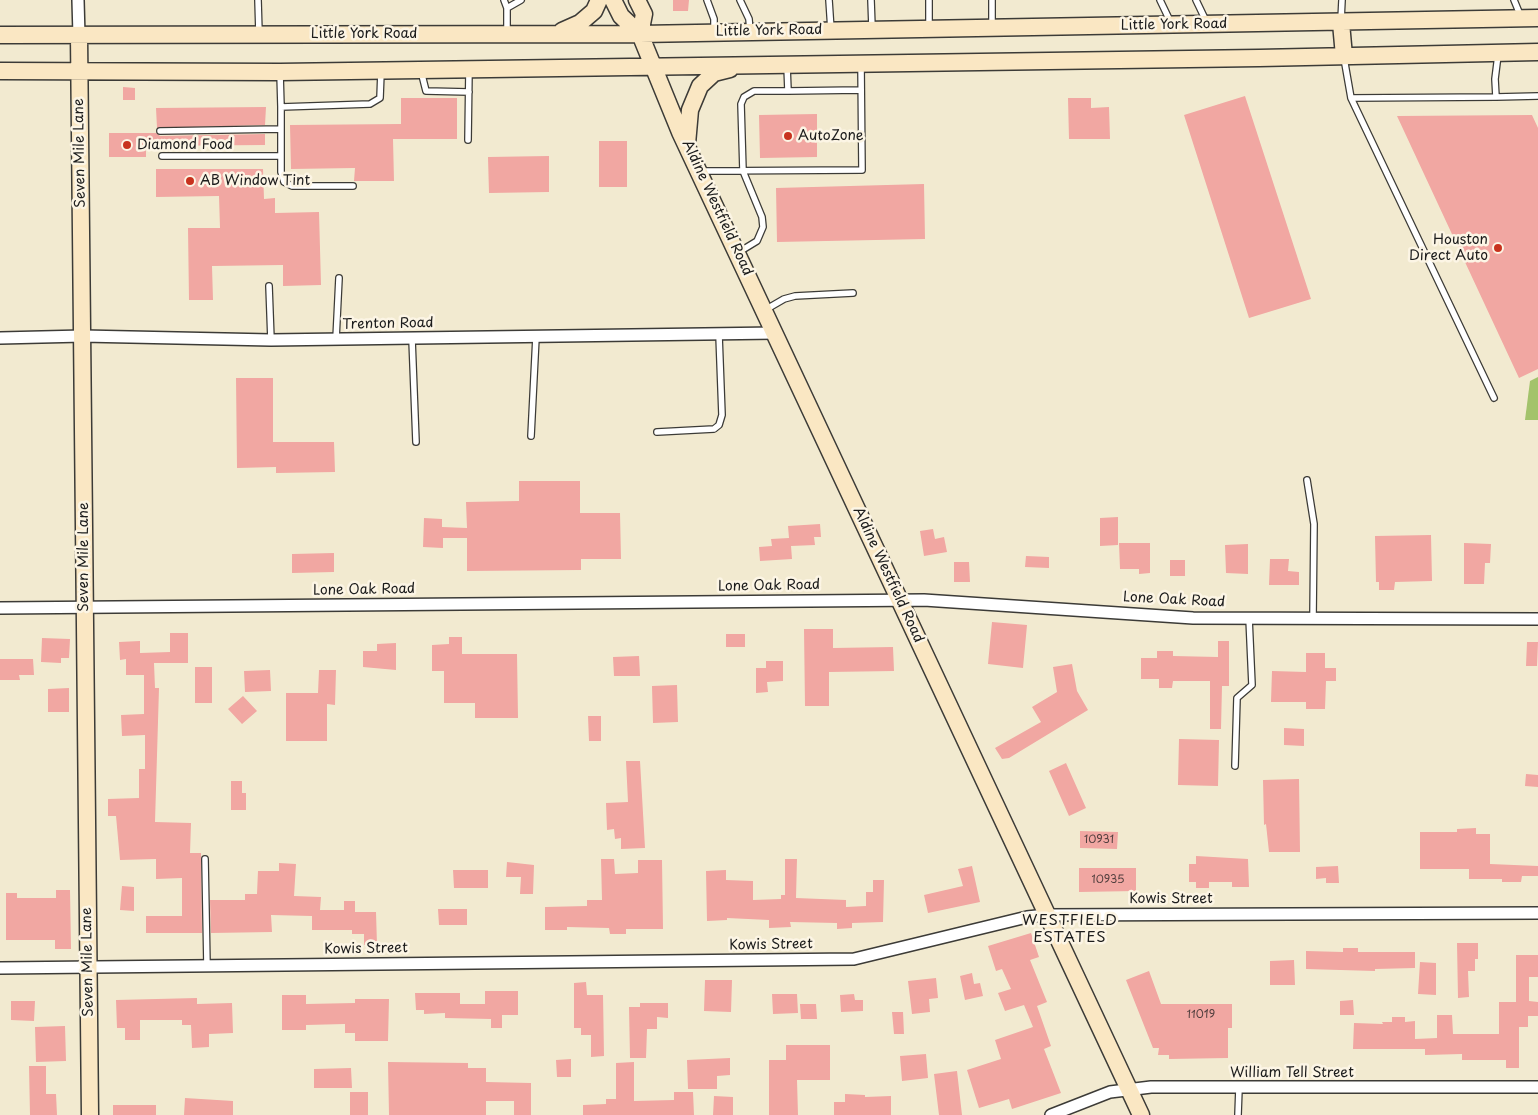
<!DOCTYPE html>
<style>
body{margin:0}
canvas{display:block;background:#f2ead0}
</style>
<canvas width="1538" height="1115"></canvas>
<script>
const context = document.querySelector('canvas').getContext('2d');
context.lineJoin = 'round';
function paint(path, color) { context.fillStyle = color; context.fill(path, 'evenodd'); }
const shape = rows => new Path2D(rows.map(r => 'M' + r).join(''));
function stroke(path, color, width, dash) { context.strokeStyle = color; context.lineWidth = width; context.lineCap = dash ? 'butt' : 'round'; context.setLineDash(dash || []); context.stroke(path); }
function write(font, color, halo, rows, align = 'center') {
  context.font = font + ' "Playpen Sans",sans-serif'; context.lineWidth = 5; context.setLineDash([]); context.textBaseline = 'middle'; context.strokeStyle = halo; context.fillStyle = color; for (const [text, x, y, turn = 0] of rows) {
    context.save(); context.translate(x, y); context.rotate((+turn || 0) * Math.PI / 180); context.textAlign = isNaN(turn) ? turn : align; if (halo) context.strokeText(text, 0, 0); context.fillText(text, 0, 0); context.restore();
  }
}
paint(shape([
 [1538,377,1538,420,1525,420,1530,381]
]), '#a3c36b');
paint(shape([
 [673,0,689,0,688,11,673,11],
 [123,87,135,88,135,100,123,100],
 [1245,96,1311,299,1249,318,1184,115],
 [401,98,457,98,457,139,393,139,394,181,354,181,355,168,291,169,290,125,401,124],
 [1068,98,1091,98,1091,108,1109,107,1110,139,1069,139],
 [266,107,265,125,157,128,156,108],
 [817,114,817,157,760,158,759,115],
 [1532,115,1538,128,1538,369,1519,378,1397,116],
 [109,133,156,133,160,136,265,134,265,145,146,146,146,157,109,157],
 [599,141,627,141,627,187,599,187],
 [549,156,549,192,489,193,488,157],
 [156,169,263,169,264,199,275,198,275,213,319,212,321,285,283,286,283,265,212,266,213,300,189,300,188,228,220,228,219,196,156,197],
 [924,184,925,239,777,242,776,188],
 [236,378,273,378,273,442,334,442,335,472,276,473,276,467,237,468],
 [519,481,580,481,580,513,620,513,621,559,581,559,581,570,467,571,467,538,443,538,443,548,423,547,424,518,442,519,442,527,467,528,466,502,519,501],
 [1118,517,1118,545,1100,546,1100,518],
 [820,524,821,537,814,537,815,545,791,546,792,559,760,561,759,547,772,546,771,539,789,538,788,526],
 [933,529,935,539,944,537,947,552,924,556,920,531],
 [1431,535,1432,581,1395,582,1394,590,1379,590,1379,582,1376,582,1375,536],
 [1119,543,1150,543,1150,573,1139,574,1139,569,1120,569],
 [1464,543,1491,544,1490,563,1485,563,1484,584,1464,584],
 [1248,544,1248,574,1226,573,1225,545],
 [334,553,334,572,292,573,292,554],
 [1026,556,1049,557,1049,568,1025,567],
 [1270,559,1289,559,1288,571,1299,572,1299,585,1269,585],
 [1170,560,1185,560,1185,576,1170,576],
 [954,562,969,562,970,582,954,582],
 [992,622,1027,625,1023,668,988,664],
 [804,629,833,629,833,648,893,647,894,671,829,672,829,706,805,706],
 [170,633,188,633,188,663,154,663,155,688,159,688,155,822,191,823,190,853,201,853,202,933,146,933,146,916,182,916,182,878,156,879,156,859,120,860,116,816,108,816,108,799,139,798,139,769,145,769,145,735,122,736,121,715,144,714,144,675,126,675,126,659,120,660,119,642,140,641,140,653,170,652],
 [726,634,745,634,745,647,726,647],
 [449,637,462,637,462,654,517,654,518,718,475,718,475,703,444,703,444,671,432,671,432,645,449,644],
 [42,638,70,639,69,658,61,658,61,663,41,662],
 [1218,641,1229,641,1229,686,1222,686,1221,729,1210,729,1210,681,1173,681,1172,688,1159,688,1159,679,1141,679,1141,658,1157,658,1157,651,1173,651,1173,656,1218,657],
 [1527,642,1538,642,1537,666,1526,666],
 [396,643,396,670,363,667,363,651,377,651,377,644],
 [1306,653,1325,653,1325,668,1336,668,1336,681,1326,681,1325,709,1306,709,1306,702,1271,702,1272,671,1306,672],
 [639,656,640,676,614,676,613,657],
 [0,659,33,659,34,675,19,675,20,680,0,680],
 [766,661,783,661,783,681,767,682,768,692,756,693,756,668,766,668],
 [1072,664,1077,691,1088,710,1009,758,1002,759,995,748,1041,722,1032,707,1057,692,1053,667],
 [195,667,212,667,212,703,195,703],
 [270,670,271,691,245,692,244,671],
 [319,670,336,670,335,705,327,704,327,741,286,741,286,693,318,693],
 [677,685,678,722,653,723,652,686],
 [69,688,69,712,48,712,48,689],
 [243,696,257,711,242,724,228,709],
 [588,716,601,716,601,741,589,741],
 [1284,728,1304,729,1304,746,1284,745],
 [1179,739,1219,740,1218,786,1178,785],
 [626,761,640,761,645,848,621,849,621,838,615,839,614,829,607,830,606,803,628,802],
 [1066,763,1086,808,1069,816,1049,771],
 [1526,774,1538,775,1538,787,1525,786],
 [1299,779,1300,852,1269,852,1266,824,1264,825,1263,780],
 [231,781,242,781,242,793,246,793,246,810,231,810],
 [1476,828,1476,834,1490,834,1490,864,1538,866,1538,876,1522,876,1521,882,1502,882,1502,879,1469,879,1469,869,1420,869,1420,832,1457,832,1457,829],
 [1080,831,1118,832,1117,849,1080,848],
 [1196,856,1248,859,1249,887,1232,887,1232,882,1209,882,1209,888,1196,888,1196,882,1189,882,1189,864,1196,864],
 [601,859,614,859,615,874,638,873,638,860,662,860,663,929,626,929,626,934,610,934,609,928,567,927,567,930,545,930,545,907,587,906,587,900,602,900],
 [785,859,797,859,796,898,846,900,846,907,866,906,866,892,873,892,873,880,884,880,883,922,852,923,852,928,837,929,837,923,790,922,791,927,769,928,769,920,727,918,727,920,707,921,706,871,726,870,726,880,753,881,753,900,781,899,781,895,785,895],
 [507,862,534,865,533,894,520,894,521,877,506,877],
 [279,863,296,864,294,896,321,897,320,910,344,910,344,901,355,901,355,912,376,912,377,945,364,945,364,934,352,934,352,930,312,930,312,916,271,915,272,932,211,933,210,900,245,900,245,894,257,894,258,871,279,871],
 [972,866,980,902,928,913,924,895,963,886,958,869],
 [1338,866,1339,883,1326,883,1326,878,1316,879,1316,867],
 [1079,868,1136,868,1136,891,1079,892],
 [453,870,488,870,488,888,454,888],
 [122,886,134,887,134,911,120,910],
 [56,890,70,890,71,949,55,949,55,940,6,940,6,893,17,893,17,898,56,898],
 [438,909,467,909,467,925,439,925],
 [1031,933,1039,957,1030,960,1047,1002,1037,1006,1051,1046,1044,1049,1061,1093,1012,1109,1009,1099,979,1108,967,1070,1001,1059,995,1040,1033,1027,1024,1005,1005,1011,998,993,1011,989,1002,969,996,971,988,946],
 [1457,943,1478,943,1478,959,1475,959,1475,971,1468,971,1469,997,1458,998],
 [1343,948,1358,948,1358,952,1415,952,1415,968,1375,969,1375,971,1306,969,1306,951,1343,952],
 [1516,955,1538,955,1538,977,1529,977,1529,1001,1538,1002,1538,1016,1528,1016,1528,1027,1519,1027,1519,1068,1506,1068,1506,1060,1462,1060,1462,1054,1425,1055,1425,1049,1353,1049,1354,1023,1383,1024,1382,1022,1392,1022,1392,1017,1405,1017,1405,1022,1415,1021,1415,1039,1437,1038,1437,1015,1452,1015,1453,1034,1499,1034,1499,1002,1516,1002],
 [1294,960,1295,985,1270,985,1270,961],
 [1420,962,1436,963,1436,995,1418,994],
 [1149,971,1161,1004,1232,1004,1232,1028,1228,1028,1228,1058,1169,1059,1169,1055,1158,1055,1159,1048,1153,1048,1126,980],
 [972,973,974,984,980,983,983,996,965,1000,960,976],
 [936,978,938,998,929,999,930,1012,912,1014,908,981],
 [705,980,732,980,731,1012,704,1011],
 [586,982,587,995,603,995,604,1056,591,1057,591,1035,581,1035,581,1028,574,1028,574,983],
 [485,991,518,991,518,1015,502,1015,502,1028,491,1028,491,1019,445,1018,445,1013,424,1014,424,1010,416,1010,415,993,460,993,460,1004,485,1004],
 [772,994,797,994,798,1013,773,1014],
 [854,994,855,1000,863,1000,863,1011,841,1012,840,995],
 [282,995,306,995,306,1004,355,1003,355,999,389,999,388,1041,355,1041,355,1033,345,1033,345,1024,306,1025,306,1030,282,1030],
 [197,998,197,1004,232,1003,233,1033,209,1034,209,1047,192,1048,191,1025,182,1025,182,1020,140,1020,140,1040,125,1040,125,1028,117,1028,116,1000],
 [1353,1000,1354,1015,1340,1015,1340,1001],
 [11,1001,35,1001,34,1021,11,1020],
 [640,1003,668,1003,668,1018,657,1017,657,1029,647,1029,646,1058,630,1058,629,1007,640,1007],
 [800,1004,816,1004,817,1019,801,1019],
 [892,1012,903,1012,904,1034,894,1034],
 [65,1026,66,1061,36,1062,35,1027],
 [786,1045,830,1045,830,1080,797,1080,798,1115,769,1115,769,1060,786,1060],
 [926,1054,928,1078,902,1081,900,1056],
 [730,1058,730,1075,717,1076,717,1089,688,1089,687,1060],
 [571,1059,571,1077,557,1077,556,1060],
 [388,1062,468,1063,468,1068,486,1068,486,1082,531,1083,531,1115,514,1115,514,1101,486,1101,486,1115,389,1115],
 [634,1062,634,1101,674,1100,674,1092,693,1092,694,1115,583,1115,583,1105,606,1104,606,1099,616,1099,616,1063],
 [29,1066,46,1066,46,1094,56,1094,57,1115,30,1115],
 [351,1068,352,1088,314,1088,314,1069],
 [957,1071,962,1115,939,1115,934,1074],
 [350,1092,368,1092,368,1115,350,1115],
 [845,1094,865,1095,865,1097,891,1096,891,1115,834,1115,834,1102,845,1102],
 [714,1096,733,1097,733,1115,713,1115],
 [185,1098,233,1101,233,1115,184,1115],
 [113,1105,156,1105,156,1115,113,1115]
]), '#f1a7a2');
const lane = shape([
 [258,0,259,33],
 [504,0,507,8],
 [707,0,714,19,714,32],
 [740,0,749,19,750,31],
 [829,0,831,30],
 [871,0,872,27],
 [929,0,929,28],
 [992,0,992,26],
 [1160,0,1171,23],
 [1196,0,1207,23],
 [1514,0,1521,17],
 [1341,20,1342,0],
 [507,32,507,8,521,0],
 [1344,58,1351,98,1496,97,1495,79,1498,55],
 [421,71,426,91,469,92],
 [280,73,281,107,370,104,380,98,381,72],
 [788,91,861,90],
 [1496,97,1538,96],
 [1351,98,1494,398],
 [281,107,281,172,284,182,292,186,353,186],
 [160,131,281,129],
 [468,140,469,70],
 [162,156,281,156],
 [701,171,862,170,861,65],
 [739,252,757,241,763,227,762,217,743,171,741,104,744,97,754,91,788,91,787,66],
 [269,286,271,340],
 [765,310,784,299,795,296,853,293],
 [336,339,339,278],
 [412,339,416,442],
 [657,432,714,429,719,425,722,415,719,335],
 [531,436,536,337],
 [1307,480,1314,524,1313,617],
 [1235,766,1237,698,1252,685,1249,618],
 [205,859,207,966],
 [1238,1115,1239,1088]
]);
const street = shape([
 [78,0,79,36],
 [0,338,83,336,271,340,776,333],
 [0,608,924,600,1193,618,1538,619],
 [0,968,854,959,1027,917,1046,915,1538,913],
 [1051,1115,1110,1092,1151,1087,1538,1087]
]);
const secondary = shape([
 [613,0,621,16,640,34,680,132,1141,1115],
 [637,0,644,14,640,34],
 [1341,23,1344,56],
 [562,31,580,23,594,11,599,0],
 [0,35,640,34,1538,18],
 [79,36,90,1115],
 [0,71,280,72,1259,58,1538,52],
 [687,144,690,110,700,86,714,73,730,69]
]);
stroke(lane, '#3c3b37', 8);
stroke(street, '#3c3b37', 14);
stroke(secondary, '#3c3b37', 19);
stroke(lane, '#fff', 5.5);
stroke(street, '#fff', 11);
stroke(secondary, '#fae7c3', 16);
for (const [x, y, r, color] of [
 [788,136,5,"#c8321e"],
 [127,145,5,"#c8321e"],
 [190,181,5,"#c8321e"],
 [1498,248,5,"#c8321e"]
]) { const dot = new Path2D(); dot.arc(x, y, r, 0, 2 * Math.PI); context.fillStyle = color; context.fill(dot); stroke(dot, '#fcf5e5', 2); }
write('11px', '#513f3e', null, [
 ["10931",1099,840],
 ["10935",1108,880],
 ["11019",1201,1015]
]);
write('14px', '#1c1c1c', '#fcf5e5', [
 ["Little York Road",1174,25,-1],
 ["Little York Road",769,31,-1],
 ["Little York Road",364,34],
 ["Seven Mile Lane",80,153,-91],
 ["Aldine Westfield Road",717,208,65],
 ["Trenton Road",388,324,-1],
 ["Seven Mile Lane",84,557,-90],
 ["Aldine Westfield Road",888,575,65],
 ["Lone Oak Road",769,586,-1],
 ["Lone Oak Road",364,590,-1],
 ["Lone Oak Road",1174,600,3],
 ["Kowis Street",1171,899],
 ["Kowis Street",771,945,-1],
 ["Kowis Street",366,949,-1],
 ["Seven Mile Lane",88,962,-91],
 ["William Tell Street",1292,1073]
]);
write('14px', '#1c1c1c', '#fcf5e5', [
 ["AutoZone",798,136],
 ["Diamond Food",137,145],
 ["AB Window Tint",200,181],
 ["Houston",1488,240,"right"],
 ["Direct Auto",1488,256,"right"]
], 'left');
context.letterSpacing = '1px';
write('15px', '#1c1c1c', '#fcf5e5', [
 ["WESTFIELD",1070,921],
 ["ESTATES",1070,938]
]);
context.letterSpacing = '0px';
</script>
